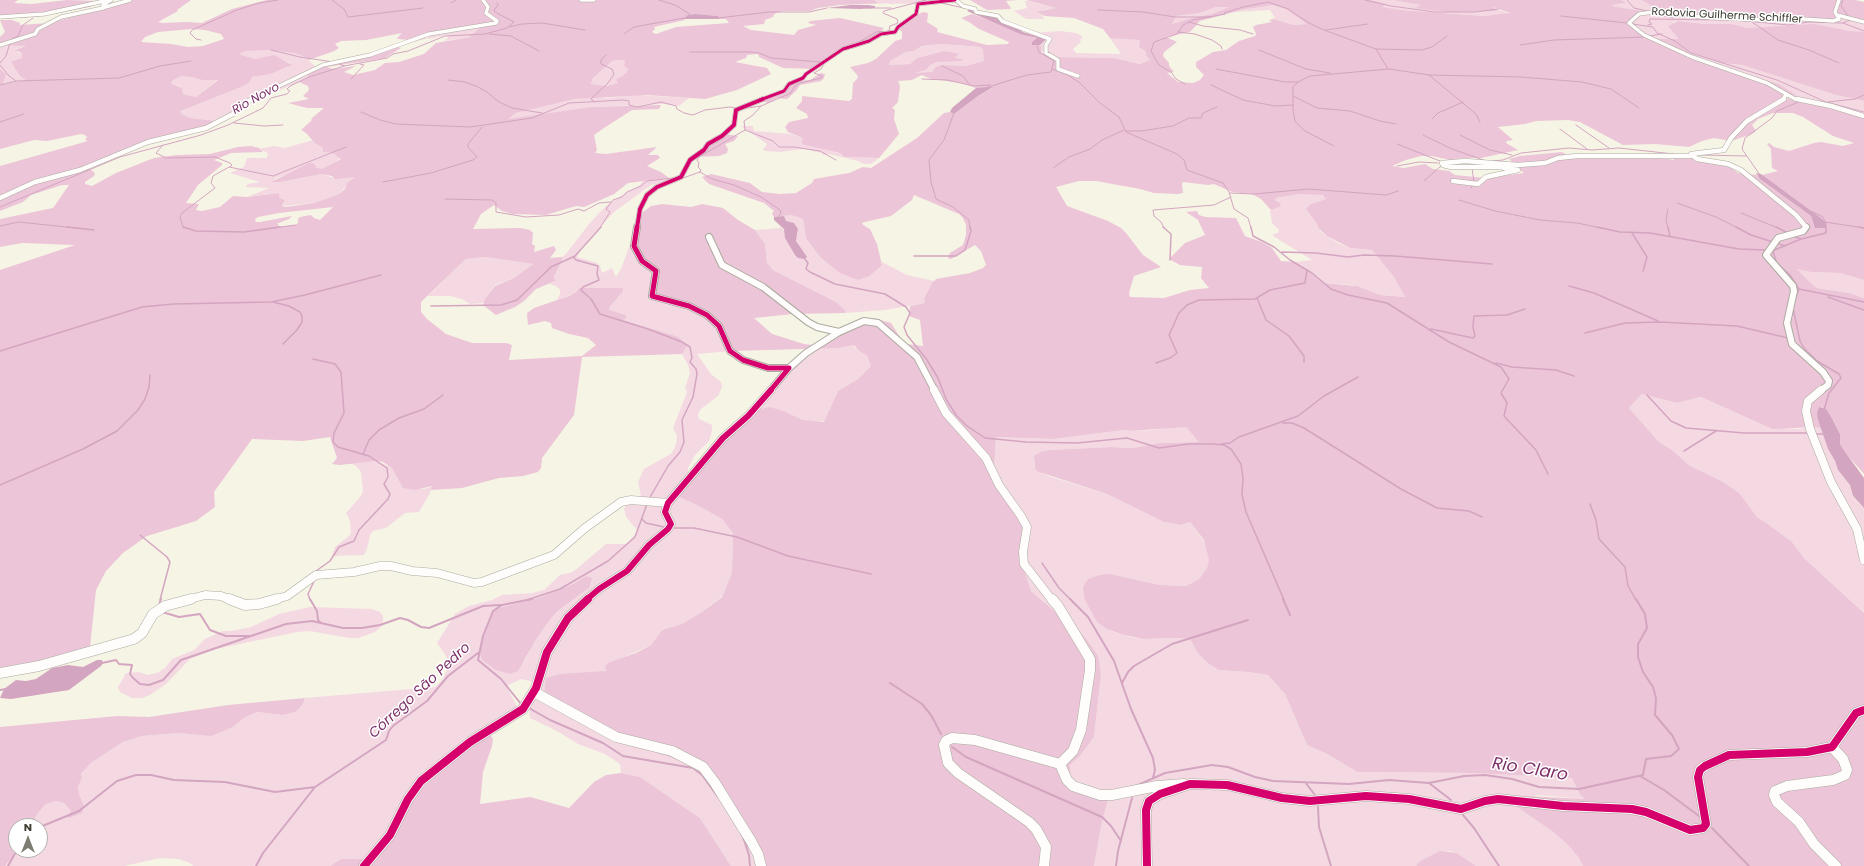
<!DOCTYPE html>
<meta charset="utf-8">
<style>
body{margin:0}
#map{position:relative;width:1864px;height:866px;overflow:hidden;background:#f6f4e5;font-family:Poppins,sans-serif}
canvas{display:block}
.north{position:absolute;left:8px;top:818px;width:40px;height:40px;box-sizing:border-box;background:#fff;border:1px solid #b2b1ad;border-radius:50%;rotate:0deg;font-size:11px;font-weight:700;line-height:16px;text-align:center;color:#3e3d33}
.north::after{content:'';display:block;margin:auto;width:14px;height:18px;background:#7e7d71;clip-path:polygon(50% 0,100% 100%,50% 72%,0 100%)}
</style>
<div id="map">
<canvas width="1864" height="866"></canvas>
<div class="north">N</div>
</div>
<script>
const context = document.querySelector('canvas').getContext('2d');
context.lineJoin = 'round';
function paint(path, color) { context.fillStyle = color; context.fill(path, 'evenodd'); }
const shape = rows => new Path2D(rows.map(r => 'M' + r).join(''));
function stroke(path, color, width, dash) { context.strokeStyle = color; context.lineWidth = width; context.lineCap = dash ? 'butt' : 'round'; context.setLineDash(dash || []); context.stroke(path); }
function write(font, color, halo, rows, align = 'center') {
  context.font = font + ' Poppins,sans-serif'; context.lineWidth = 3; context.setLineDash([]); context.textBaseline = 'middle'; context.strokeStyle = halo; context.fillStyle = color; for (const [text, x, y, turn = 0] of rows) {
    context.save(); context.translate(x, y); context.rotate((+turn || 0) * Math.PI / 180); context.textAlign = isNaN(turn) ? turn : align; if (halo) context.strokeText(text, 0, 0); context.fillText(text, 0, 0); context.restore();
  }
}
paint(shape([
 [874,0,932,0,926,1,927,3,924,3,888,4,890,3,878,3],
 [1371,0,1393,0,1421,5,1416,8,1444,11,1485,11,1493,8,1492,7,1510,14,1484,16,1401,10,1379,7,1385,5],
 [1621,0,1641,0,1650,5,1652,8,1650,10,1836,15,1864,22,1864,32,1858,32,1790,26,1748,28,1732,24,1705,24,1678,21,1673,22,1680,39,1653,39,1628,25,1627,22,1639,14,1640,11,1612,6,1616,4,1627,3],
 [1025,1,1028,1,1057,8,1044,10,1036,13,1042,15,1044,19,1026,19,1014,11,1027,8],
 [1270,5,1287,9,1308,24,1294,25,1273,19,1275,18,1270,10,1234,12],
 [1226,6,1232,7,1212,14,1191,18,1172,24,1176,16,1200,13,1216,7],
 [480,27,474,33,470,34,471,37,444,41,448,38,447,35,429,39,425,35],
 [1060,31,1076,33,1083,37,1080,40,1081,42,1073,49,1076,53,1121,54,1110,38,1128,38,1140,40,1140,48,1146,52,1150,60,1140,64,1114,58,1052,57,1041,51,1042,47,1040,45,1046,41,1044,38,1032,33],
 [16,44,26,46,15,49,18,53,22,53,22,58,12,63,20,76,27,80,3,84,4,77,2,71,0,69,0,45],
 [942,44,980,47,984,49,984,61,965,66,941,65,930,73,917,74,918,72,926,70,930,65,938,62,963,59,955,58,957,53,944,51,917,58,910,64,889,65,890,61,906,52,914,51,923,46],
 [255,49,294,53,305,57,316,67,308,77,305,79,278,91,258,97,245,105,237,113,217,121,190,118,179,112,244,86,250,82,252,77,286,68,290,63,278,58,255,59,239,54,245,51],
 [1688,52,1722,63,1742,65,1836,95,1864,101,1864,116,1784,98,1786,95,1798,96,1779,84,1698,58],
 [618,60,623,60,628,69,626,73,621,76,619,83,607,86,591,84,593,78,601,71,612,61],
 [181,76,191,77,202,80,218,79,196,97,183,94,180,86,171,83,172,81],
 [637,95,689,98,679,106,664,104,591,107,506,120,516,113,575,99,596,97,606,98],
 [741,126,753,126,754,131,791,134,803,138,804,145,840,153,844,157,879,158,871,164,864,164,858,161,829,154,823,155,822,153,803,149,780,152,766,151,763,150,767,144],
 [313,140,323,148,324,152,333,153,341,158,324,169,320,169,316,167,302,167,295,171,274,179,280,182,322,174,334,178,356,176,339,194,314,203,283,206,285,200,280,198,279,193,247,197,269,188,247,187,246,186,248,184,260,182,230,173,244,167,247,158,267,158,268,153,259,149,274,146,285,148],
 [666,178,675,178,676,179,651,185,614,212,581,248,577,257,597,263,600,266,602,273,612,268,616,277,621,269,632,239,696,307,708,312,717,320,732,351,697,354,711,374,721,382,722,387,718,396,701,409,698,414,699,419,712,425,712,431,709,441,695,455,688,468,688,472,679,483,677,496,697,505,722,519,733,533,732,572,722,596,702,612,682,624,662,630,651,645,627,656,603,672,663,754,694,765,713,782,732,818,742,839,763,863,763,866,731,866,700,818,640,777,621,773,620,764,605,754,578,744,557,731,530,718,529,712,537,691,534,682,521,679,508,685,509,691,521,714,520,717,499,728,454,760,416,796,375,859,341,859,330,866,193,866,190,863,179,859,160,858,124,866,5,866,8,863,10,844,16,836,16,850,40,850,40,826,30,826,38,813,46,804,56,801,64,803,71,811,84,806,79,794,78,787,82,778,81,774,91,763,123,742,142,736,178,733,211,735,233,727,244,718,257,712,283,715,296,712,303,704,305,698,435,687,443,679,448,667,446,656,437,643,455,614,469,606,492,600,502,595,532,593,544,590,560,575,573,572,606,544,626,544,634,536,637,530,626,517,624,508,627,504,638,499,641,496,638,482,644,469,672,453,676,444,677,436,673,428,687,392,685,388,690,373,688,365,682,354,687,346,679,337,622,320,626,315,610,310,609,308,623,291,623,288,579,288,573,294,557,300,560,294,560,290,556,286,549,284,555,281,554,276,562,261,562,257,566,254,589,224,606,206,628,191,639,186,643,181],
 [586,576,589,588,560,609,552,617,539,635,524,662,483,637,491,615,495,609,541,597,573,584],
 [1300,194,1319,194,1325,196,1326,199,1311,204,1308,212,1317,224,1318,228,1322,233,1338,243,1350,248,1372,250,1394,277,1405,297,1380,295,1353,285,1324,283,1295,262,1312,260,1273,236,1273,234,1278,233,1279,230,1272,223,1270,211,1280,203,1275,200,1276,198],
 [791,215,803,219,806,238,820,257,870,276,882,265,882,262,907,275,934,281,925,303,885,310,845,313,845,310,836,302,773,270,767,264,765,244,755,230,780,228,780,226,797,243,796,239,798,232,785,220,784,216],
 [485,257,533,264,514,278,495,285,483,303,470,304,462,299,450,296,428,296,466,259],
 [1796,268,1811,272,1840,273,1864,280,1864,298,1849,293,1817,288,1812,284],
 [854,345,854,347,867,356,871,366,858,379,838,391,825,421,812,422,803,420,784,411,758,410,782,383,805,348,838,348],
 [1642,394,1677,403,1701,397,1772,429,1799,429,1813,427,1821,428,1828,449,1835,461,1838,470,1850,485,1853,497,1864,508,1864,613,1804,558,1792,542,1768,524,1757,517,1745,502,1690,466,1672,450,1659,442,1629,408],
 [1169,427,1186,427,1200,442,1160,443,1133,448,1111,447,1050,450,1034,459,1035,469,1048,476,1107,494,1164,522,1181,525,1190,522,1206,544,1209,560,1207,568,1199,579,1186,586,1160,585,1111,574,1095,617,1097,622,1112,631,1130,637,1143,639,1174,638,1190,639,1197,652,1219,670,1248,672,1268,675,1285,694,1307,745,1329,755,1357,772,1473,773,1572,778,1586,799,1537,795,1514,805,1552,831,1567,844,1579,858,1583,866,1476,866,1457,853,1448,851,1420,861,1416,866,1094,866,1102,820,1108,800,1081,790,1071,779,1070,765,1080,756,1094,737,1101,675,1085,637,1031,591,994,471,996,437,1053,439,1124,430,1130,431,1155,430],
 [377,461,392,468,404,488,424,489,433,486,429,495,419,512,405,513,386,528,373,531,370,535,367,549,364,555,332,556,335,547,349,536,351,533,350,521,346,513,361,496,363,491,361,472,356,466,350,463],
 [310,607,372,609,380,612,383,616,383,621,381,627,375,632,358,638,349,638,310,631,297,632,216,649,190,659,166,684,150,695,142,698,132,698,120,692,118,687,126,673,139,672,147,675,157,673,165,668,172,659,194,650,205,639,223,631,232,631,251,627,279,614]
]), '#f4d9e3');
paint(shape([
 [0,0,18,0,14,3,31,4,67,0,100,1,43,14,0,17],
 [131,0,191,0,177,10,178,11,158,22,162,23,187,22,202,23,232,9,267,0,874,0,878,3,890,3,840,5,818,8,810,11,782,11,774,14,773,17,765,20,764,24,743,26,751,30,794,35,798,30,816,25,808,23,810,21,840,18,884,28,877,36,852,45,817,69,783,68,759,57,758,54,747,55,746,58,735,62,767,68,771,74,737,90,705,99,647,95,575,99,516,113,508,119,591,107,661,105,659,109,632,110,604,128,594,135,597,150,595,153,606,154,657,147,648,155,658,155,660,158,647,166,661,172,669,178,628,183,614,194,598,201,584,207,576,206,546,215,512,214,502,211,494,205,481,214,473,229,520,228,530,230,533,233,532,244,535,246,534,252,554,246,556,250,550,258,562,257,562,261,554,276,555,281,536,289,524,301,515,307,496,315,483,305,485,299,495,286,514,278,533,264,485,257,466,259,421,302,421,312,427,319,446,334,472,343,506,343,512,345,509,360,582,356,596,345,588,338,569,334,552,328,551,323,545,321,528,325,527,313,534,308,569,296,576,292,579,288,623,288,623,291,609,308,610,310,626,315,626,318,623,320,679,337,687,346,682,354,582,357,574,415,542,458,541,468,538,472,523,476,499,478,462,488,431,490,432,486,415,490,403,488,392,468,383,462,377,461,339,465,332,464,337,458,330,437,303,441,252,439,214,492,215,507,196,521,147,536,123,553,106,571,96,590,90,647,0,672,0,270,75,245,22,243,0,247,0,219,53,208,69,185,62,185,31,195,23,202,0,211,0,166,88,141,85,140,87,137,85,135,81,134,47,141,34,140,0,149,0,69,6,74,3,84,26,80,20,76,11,62,22,58,22,53,14,50,26,46,0,45,0,37,5,32,0,20,12,20,20,23,20,25,50,23],
 [691,14,718,16,720,19,726,19,729,23,676,27,656,34,652,32,655,29,654,27,685,20,684,18],
 [480,27,474,33,469,35,471,37,436,43,424,54,399,62,385,63,375,70,353,75,344,72,356,66,333,69,327,67,385,58,401,48,398,47,400,46,427,38,426,37,444,31],
 [191,29,205,30,221,34,224,39,203,46,188,47,171,44,141,42,145,37,158,32],
 [402,33,397,38,398,39,409,40,362,57,320,67,307,74,308,77,299,82,308,86,309,90,303,96,309,99,288,103,307,108,324,108,312,118,311,121,301,130,306,133,315,143,323,148,323,152,333,153,341,159,322,169,317,168,313,163,309,163,271,182,280,182,322,174,332,176,335,179,355,177,347,183,345,189,339,194,314,203,286,207,282,206,285,200,280,198,279,193,247,197,233,196,220,207,202,211,196,210,199,204,186,203,198,185,222,165,222,163,214,160,231,153,263,152,259,148,251,146,238,147,210,154,177,155,154,158,116,173,92,186,85,184,85,182,94,176,95,173,89,168,159,139,216,124,217,121,190,118,182,114,180,112,181,111,244,86,250,82,252,77,270,74,292,65,274,55,255,59,239,54,245,51,266,50,294,53,305,57,309,60,334,51,339,48,335,44,341,41,366,40],
 [618,60,623,60,625,62,624,65,628,69,626,73,616,80,618,83,607,86,591,84,593,78,601,71,612,61],
 [181,76,191,77,202,80,218,80,196,97,183,94,182,88,171,83,172,81],
 [333,207,320,220,314,218,311,215,305,216,300,217,298,219,298,223,295,225,279,227,278,224,276,224,289,219,292,216,260,222,256,222,255,219,258,217,279,213],
 [970,0,1371,0,1386,4,1382,7,1401,10,1484,16,1510,13,1493,7,1497,11,1449,12,1421,9,1415,8,1420,5,1393,0,1621,0,1627,3,1616,4,1612,6,1647,12,1639,14,1627,22,1636,31,1653,39,1679,39,1668,26,1678,21,1705,24,1732,24,1748,28,1814,24,1849,31,1864,32,1864,101,1836,95,1742,65,1722,63,1688,52,1698,58,1779,84,1798,96,1786,95,1784,98,1864,116,1864,280,1840,273,1811,272,1797,269,1812,284,1817,288,1849,293,1864,298,1864,474,1843,450,1840,444,1840,434,1834,421,1823,408,1821,407,1818,420,1821,428,1813,427,1780,429,1772,429,1701,397,1677,403,1642,394,1629,408,1659,442,1672,450,1690,466,1723,482,1739,493,1757,517,1768,524,1792,542,1804,558,1864,613,1864,866,1583,866,1579,858,1567,844,1552,831,1514,805,1508,795,1585,799,1580,794,1572,778,1473,773,1357,772,1329,755,1307,745,1285,694,1268,675,1248,672,1219,670,1208,663,1197,652,1190,639,1174,638,1143,639,1124,635,1107,629,1097,622,1085,600,1083,587,1088,579,1100,575,1111,574,1160,585,1186,586,1199,579,1207,568,1209,560,1204,540,1190,522,1181,525,1164,522,1107,494,1039,472,1035,469,1034,456,1041,452,1050,450,1111,447,1133,448,1160,443,1199,442,1186,427,1130,431,1124,430,1053,439,996,437,994,471,1025,527,1023,565,1031,591,1085,637,1098,656,1101,675,1094,737,1080,756,1070,765,1071,779,1081,790,1108,800,1102,821,1094,866,763,866,763,863,749,849,742,839,719,785,694,765,627,743,544,696,546,678,560,674,606,671,605,667,608,663,636,653,651,645,662,630,682,624,702,612,722,597,732,572,733,533,722,519,697,505,677,496,711,455,758,410,769,407,784,411,803,420,824,422,838,391,858,379,871,366,867,356,858,350,854,345,838,348,732,351,717,320,708,312,696,307,654,297,657,272,646,264,635,251,637,224,643,212,651,206,662,204,691,207,702,204,723,208,738,220,755,230,765,244,767,263,773,270,836,302,845,310,845,313,793,314,754,318,772,334,804,344,813,345,857,321,874,318,891,323,903,342,907,344,923,346,920,320,909,316,910,306,925,303,924,299,932,283,936,279,970,273,983,268,986,265,981,251,975,245,951,259,948,258,950,253,963,245,966,235,966,225,963,218,959,214,914,195,912,200,891,216,865,222,862,223,863,225,870,229,877,244,882,265,870,276,858,280,840,273,820,257,806,238,803,219,791,215,774,217,772,214,774,211,764,203,709,184,702,177,711,174,750,183,762,192,780,194,796,193,812,183,814,179,849,173,863,167,871,168,917,138,944,113,950,112,954,114,978,96,992,88,976,88,962,83,931,79,922,75,912,80,898,81,900,86,898,102,892,108,895,110,894,119,899,134,879,158,844,157,840,153,804,145,802,143,803,138,788,132,785,127,789,122,808,118,807,114,796,108,802,101,802,96,849,101,852,99,853,83,857,79,858,76,850,67,868,63,876,59,895,41,902,39,902,32,899,29,900,26,904,26,906,21,923,12,928,13,927,22,938,29,937,32,987,45,1008,44,1009,42,979,29,969,22,961,18,972,14,1019,32,1023,35,1036,38,1037,39,1032,42,1032,45,1040,45,1042,47,1041,51,1042,53,1052,57,1114,58,1140,64,1150,60,1146,55,1146,52,1139,47,1140,40,1110,38,1103,29,1074,18,1045,16,1036,12,1056,8,1026,0,1018,0,1006,1,1011,8,1010,9,987,10],
 [1272,5,1286,9,1307,24,1294,25,1273,19,1269,20,1272,22,1256,25,1253,27,1256,34,1255,36,1239,41,1226,50,1213,52,1196,62,1196,67,1204,75,1200,80,1193,83,1178,82,1167,73,1174,72,1169,66,1169,63,1163,56,1164,52,1177,42,1166,37,1190,32,1200,21,1242,10],
 [1216,7,1230,7,1212,14,1191,18,1172,24,1176,16,1200,13],
 [942,44,981,47,980,48,983,49,984,61,965,66,941,65,936,67,932,72,917,73,918,72,926,70,930,65,937,62,960,61,964,59,955,58,958,54,957,53,944,51,917,58,910,64,889,65,890,61,906,52,914,51,922,46],
 [1773,113,1793,113,1803,117,1833,136,1854,143,1843,146,1821,142,1814,143,1789,151,1774,147,1769,143,1767,144,1771,149,1772,168,1778,171,1762,175,1827,228,1814,225,1811,216,1767,184,1757,175,1738,173,1724,163,1673,155,1674,160,1639,154,1568,156,1562,152,1520,156,1509,159,1524,173,1485,178,1455,175,1449,171,1433,169,1425,164,1404,168,1392,166,1406,160,1421,156,1432,156,1450,160,1463,158,1481,158,1518,150,1506,143,1507,141,1513,140,1498,127,1525,124,1536,121,1568,120,1580,122,1623,145,1655,144,1689,147,1702,141,1714,138,1731,141,1752,134,1756,131,1752,125,1758,119],
 [1079,181,1096,181,1140,189,1154,193,1178,194,1183,193,1182,184,1183,182,1208,185,1214,184,1232,192,1252,194,1261,199,1271,210,1281,206,1280,203,1275,200,1276,198,1300,194,1323,195,1326,199,1311,204,1306,209,1317,224,1318,228,1327,236,1350,248,1372,250,1394,277,1405,297,1380,295,1357,286,1324,283,1295,262,1281,261,1272,248,1262,242,1245,236,1236,218,1205,217,1199,215,1197,211,1186,212,1198,220,1205,235,1185,243,1169,259,1180,265,1202,267,1201,278,1209,288,1190,290,1164,298,1130,297,1129,293,1134,276,1161,267,1143,255,1126,233,1121,228,1108,221,1067,206,1056,187],
 [1641,0,1855,0,1864,2,1864,22,1836,15,1837,19,1834,20,1765,20,1653,12,1650,9,1652,8,1650,5],
 [821,73,825,74,824,78,821,81,800,85,796,91,787,99,777,98,768,103,762,101,782,92,795,81,810,80],
 [724,134,738,136,734,141,725,144,728,149,727,153,719,156,693,157],
 [586,576,592,578,589,588,560,609,552,617,539,635,518,671,510,674,496,670,482,660,479,650,491,615,495,609,541,597,573,584],
 [305,698,303,704,296,712,283,715,257,712,244,718,233,727,211,736,178,733,142,736,123,742,91,763,81,774,82,778,78,787,79,794,84,806,82,813,69,818,67,816,71,811,64,803,56,801,46,804,38,813,30,826,16,826,16,836,10,844,14,851,13,856,5,866,0,866,0,727,117,716,149,717,228,705],
 [490,734,493,739,492,746,483,772,480,804,530,797,569,808,594,782,606,775,621,773,640,777,700,818,731,866,330,866,341,859,375,859,424,784,478,740],
 [1440,851,1457,853,1476,866,1416,866,1420,861]
]), '#ecc5d8');
paint(shape([
 [850,5,868,5,875,6,875,8,860,9,827,8],
 [970,9,974,12,996,17,999,20,1018,28,1023,32,1047,39,1040,45,1032,45,1032,42,1037,38,1023,35,967,11],
 [695,14,718,16,720,19,683,19,688,15],
 [993,87,978,96,954,114,950,112,952,108,976,88],
 [1756,173,1761,174,1822,219,1826,223,1827,228,1815,228,1811,216,1760,179],
 [784,216,786,221,794,223,798,229,796,241,807,257,805,259,798,258,795,255,785,238,784,229,774,220,774,217],
 [1819,407,1826,409,1833,420,1840,434,1840,444,1843,449,1864,478,1864,508,1853,496,1850,485,1838,470,1835,461,1828,449,1818,420,1817,413],
 [97,660,102,660,103,663,101,666,69,690,11,699,0,698,4,689,16,680,26,681,36,679,52,668,68,665,83,667]
]), '#d4a5c0');
stroke(shape([
 [332,0,344,9,348,17,423,8],
 [659,0,675,5,691,15],
 [1365,0,1391,6,1435,12,1475,12,1498,9],
 [1627,0,1634,8,1647,11],
 [1843,0,1841,6,1849,17],
 [451,3,456,0],
 [941,3,964,8],
 [867,8,891,8],
 [1098,10,1143,12,1175,17,1210,17],
 [61,12,91,6],
 [1656,14,1673,18],
 [1561,16,1627,23],
 [6,18,38,16],
 [718,18,769,12,809,12,827,8],
 [1736,20,1788,25,1809,22,1843,23,1850,20],
 [1189,22,1203,26,1240,30,1253,34],
 [1752,22,1778,40,1809,50,1839,63],
 [1843,23,1864,31],
 [1632,24,1653,27,1657,33,1675,41,1691,53,1777,80,1826,102,1864,112],
 [1648,25,1652,24,1649,22,1650,19,1722,20],
 [509,27,522,24,542,23,585,30],
 [1326,30,1368,24],
 [1178,32,1195,34,1212,40,1221,46,1222,49],
 [489,34,511,36,539,51],
 [624,34,634,27,684,18],
 [1650,36,1662,34],
 [10,40,18,36,23,25,33,18],
 [201,40,196,39,190,33,192,30,237,10,259,3,278,0],
 [859,42,876,32,889,31,890,26,898,23,897,19,883,13,884,11,926,0],
 [1520,45,1554,40,1646,37],
 [1376,49,1388,69],
 [271,50,300,57,333,62],
 [1259,50,1306,69,1330,73],
 [690,52,751,52,759,53,771,58,821,62],
 [0,63,6,56,10,43],
 [337,63,344,66],
 [0,65,9,76,16,81],
 [942,66,963,76,969,84],
 [1052,69,1068,75,1080,83,1100,103,1119,117,1126,132,1177,154,1184,160,1187,170,1223,183,1229,192,1234,209,1248,218,1251,228],
 [1216,69,1285,82,1298,82],
 [1429,75,1476,114,1480,122],
 [351,79,364,65,360,64],
 [922,79,947,80,974,86,990,85],
 [448,80,465,82,476,86,487,92,499,102,512,108,542,113],
 [1185,84,1176,79,1171,72,1159,65,1151,51,1154,42,1177,34,1183,25,1193,20,1225,14,1224,13,1243,7,1268,2,1288,9,1309,23,1324,30,1376,49,1422,50,1432,47,1447,36],
 [0,85,16,81,119,78,160,66,191,61],
 [1211,85,1243,100,1275,106,1293,105],
 [985,88,1027,75,1051,72,1054,61,1039,52,1037,46],
 [1293,96,1317,108,1350,111,1380,121,1396,124],
 [595,102,591,99,608,83,614,74,612,69,601,64,601,60,606,55],
 [1828,102,1855,99,1864,95],
 [741,109,761,106],
 [361,112,380,120,396,124,470,127,532,118,569,103,623,100,629,101,629,105,637,107,661,102,676,106,677,109,684,113,693,115,705,110,730,107,735,108],
 [954,113,944,140,929,160,931,182,936,199,953,207,969,220,970,228],
 [1432,119,1438,113,1463,102],
 [0,122,24,114],
 [234,123,264,126,283,125],
 [1576,125,1609,148],
 [1560,129,1587,149],
 [745,130,744,121,753,115,761,106,791,93,794,87,800,83,821,78,822,76,814,73,821,69,824,64],
 [745,130,773,141,779,147,794,147,820,151,836,160],
 [1126,131,1141,131,1173,126,1189,118,1201,118,1203,113,1217,107],
 [1423,135,1452,149,1486,161],
 [1460,135,1490,150,1512,155],
 [1397,144,1440,161],
 [163,145,156,153,166,158,215,157,230,163,232,165,230,167],
 [1334,146,1305,131,1295,121,1293,110,1293,87,1298,82,1310,76,1389,69,1429,75,1521,77,1582,82,1611,89,1639,108],
 [1700,155,1746,156],
 [1493,161,1503,160,1521,153,1569,148,1592,150,1619,148,1674,154],
 [1454,164,1472,164],
 [1397,166,1419,162,1438,163],
 [1053,168,1069,157,1090,149,1102,140,1124,130],
 [1472,168,1474,182],
 [700,172,712,179,734,185,761,197,780,210,781,213,778,217],
 [700,172,701,170,698,167,699,163,697,160,699,157,745,130],
 [1760,175,1742,149,1745,138,1772,118,1777,111,1801,101],
 [683,178,700,172],
 [1424,181,1441,166],
 [383,182,431,173,473,160,477,157,468,147,468,144,482,127],
 [1471,188,1472,186],
 [1230,193,1254,194,1309,189,1386,195,1398,191],
 [445,199,492,200,496,203,496,212,526,217,559,215,578,209,584,211,599,203,611,202],
 [1459,200,1495,211,1540,220,1577,223,1601,228],
 [1677,203,1716,217,1738,228],
 [0,207,120,157,201,135,228,125,263,108,271,98,287,94,290,91,287,89,290,86,309,77,344,66,387,58,393,54,408,51,445,36,485,34,507,28,514,22,495,12,494,10,498,5,497,3],
 [1668,209,1666,220,1668,228],
 [1811,211,1823,217,1826,224],
 [1741,213,1778,228],
 [1825,222,1864,228],
 [0,226,19,222,76,228],
 [187,228,183,227,180,217,182,213,215,188,211,183,213,176,229,167,273,176,346,147],
 [273,228,296,225],
 [600,228,610,212,606,209,613,200,622,197,627,192,641,186,647,181,673,178],
 [1164,228,1161,222,1154,216,1153,210,1214,205,1231,197]
]), '#d4a5c0', 1);
stroke(shape([
 [67,227,94,230],
 [183,227,196,231,244,232,280,227],
 [1163,227,1171,234,1170,260],
 [1251,227,1253,236,1274,247,1290,260,1312,273,1331,289,1348,295,1387,303,1449,342,1501,367,1509,379,1501,393,1507,403,1504,416,1536,450,1548,474],
 [1597,227,1620,232,1650,233,1739,249,1766,250],
 [1668,227,1670,236],
 [1736,227,1751,235,1773,242],
 [1776,227,1788,233],
 [1858,227,1864,228],
 [1632,233,1647,257,1643,271],
 [1793,236,1801,239],
 [1777,243,1785,246],
 [1772,251,1801,239,1826,233,1826,228],
 [1773,251,1777,264],
 [1282,252,1316,253,1348,257,1364,255,1395,256,1492,264],
 [575,256,574,258,576,260,598,266,597,274,599,280,583,287,581,290,591,299,600,314,648,329,682,342,690,347,692,358,690,362,696,369,697,374,693,397,682,420,684,442,680,452,668,466,649,499],
 [914,256,956,256,965,250,971,231,970,227],
 [804,258,808,263,806,269,810,272,835,284,885,294,906,307,910,313,904,327,907,335,927,360,938,378,946,399,956,415,967,426,985,438,1026,442,1077,443,1127,438,1159,448,1188,444,1213,444,1224,445,1231,449,1241,464,1243,478,1242,495,1246,512,1284,600],
 [1780,266,1790,275,1799,289,1794,302],
 [1569,286,1594,293,1658,321],
 [1799,289,1864,302],
 [1828,297,1864,310],
 [1257,298,1266,320,1289,336,1304,356,1304,362],
 [273,302,289,306,300,312,302,316,302,322,297,330,283,344],
 [431,306,501,305,517,300,551,267,575,256,601,227],
 [1793,308,1800,341,1804,348,1817,361,1839,374,1841,378,1829,393,1824,410],
 [1431,329,1473,338,1475,336,1473,327,1474,316,1507,315,1525,309],
 [1585,333,1625,323,1660,322,1737,326,1788,338],
 [0,351,142,307,173,304,271,302,305,295,381,275],
 [313,359,335,364,341,372,344,413,334,433,333,442,338,447,369,456,387,468,388,477,384,484,390,494,388,499,359,530,354,541,339,547,330,561,316,571],
 [1156,363,1170,358,1177,353,1169,335,1179,313,1187,305,1199,300,1255,299,1270,290,1305,283,1307,270],
 [1496,363,1512,367,1556,370,1574,376],
 [1647,395,1671,421,1686,428,1744,433,1808,433],
 [1283,423,1292,423,1304,428,1401,489,1437,508,1469,511,1482,517],
 [1816,434,1824,434],
 [1221,444,1230,443,1239,437,1298,416,1324,396,1358,377],
 [1684,451,1716,431],
 [363,454,369,440,379,430,399,418,424,409,443,395],
 [0,485,83,449,117,431,138,410,145,399,149,387,150,375],
 [1590,504,1596,520,1599,539,1625,567,1628,586,1636,600],
 [642,519,646,523,664,527],
 [673,528,694,528,737,537,788,556,871,574],
 [140,535,167,557,170,562,160,600],
 [1042,563,1059,588,1071,600],
 [310,600,308,594,315,579],
 [527,600,560,589,608,561,635,537,647,504]
]), '#d4a5c0', 1.5);
stroke(shape([
 [310,599,317,611,318,620,320,622],
 [1070,599,1088,617,1114,661,1131,709,1153,758,1155,770,1153,778],
 [1283,599,1290,615],
 [159,605,161,599],
 [162,612,179,617,200,614,210,630,226,636,249,636],
 [102,663,116,660,119,664,132,665,130,674,133,678,140,684,149,685,163,680,181,660,286,624,312,621,343,628,362,628,380,625,400,618,408,620,421,627,429,628,483,606,501,605],
 [890,683,922,704,931,715,941,734],
 [1122,683,1128,672,1134,666,1172,644,1248,620],
 [0,690,6,689],
 [521,704,501,679,478,660,483,636,493,611,502,605,532,599],
 [529,708,550,720,603,743,623,756,693,768,702,775,718,797],
 [952,747,966,757,1102,817,1111,826,1121,841],
 [1640,776,1664,790,1699,816],
 [1305,782,1315,795],
 [1429,783,1451,800],
 [1138,785,1165,773,1212,765,1228,767,1255,777,1273,781,1349,784,1389,780,1429,783,1464,776,1485,775,1512,779,1539,787,1579,789,1643,775,1646,759,1671,756,1679,749,1672,735,1655,715,1656,698,1653,687,1643,672,1638,657,1638,644,1647,628,1645,614,1636,599],
 [1318,807,1319,827,1331,866],
 [1463,815,1474,828,1499,866],
 [40,827,79,811,117,781,136,775,151,775,174,780,225,782,275,792,315,787],
 [1712,828,1749,866],
 [743,837,749,855,750,866],
 [8,866,17,850],
 [256,866,263,853,315,787,386,740,389,731,393,726,427,701,448,676,478,653],
 [1116,866,1118,851,1132,798]
]), '#d4a5c0', 2);
const minorFar4 = shape([
 [581,0,594,0],
 [956,0,963,6,975,9,976,12,998,16,1002,21,1050,39,1046,45,1046,53,1058,60,1058,69,1078,76],
 [102,8,130,0],
 [1837,15,1864,22],
 [0,17,44,14,109,0],
 [0,45,35,34,38,29,61,17,103,8,103,5,111,0],
 [250,100,323,65,370,55,429,34,496,23,497,21,486,13,488,7,483,0],
 [760,100,784,91,789,84,803,78,806,74,843,49,869,41,881,34,895,32,898,27,916,14,918,4,955,0],
 [1783,100,1786,94],
 [1802,100,1795,99,1767,83,1692,57,1644,35,1629,23,1639,14,1653,12,1701,17,1763,20,1788,18,1833,21,1839,19,1835,12,1839,0]
]);
const minorFar3 = shape([
 [1784,99,1747,121,1731,138,1724,150,1691,154,1697,159,1728,164,1741,170,1796,215,1806,227,1805,228],
 [1797,99,1831,106,1864,116],
 [1453,181,1478,184,1486,177,1518,170,1499,167,1451,167,1443,165,1442,163,1465,161,1518,165,1545,163,1558,158,1577,156,1691,156],
 [0,198,35,182,80,170,148,142,206,128,233,114,244,104,252,99],
 [637,228,640,209,647,195,657,187,681,177,690,160,704,150,708,144,722,136,734,125,736,110,763,99]
]);
const minorFar2 = shape([
 [637,227,634,246,642,261,656,271,652,296,689,306,707,315,719,326,730,351,743,360,768,368,789,368,770,391],
 [1806,227,1803,231,1778,238,1766,255,1793,286,1794,291,1787,323,1792,344,1823,372,1829,381,1828,385,1820,391],
 [709,237,722,265,763,287,808,322,817,327,839,332],
 [789,368,806,353,839,332,864,321,878,323,917,357,935,391]
]);
const minorFar1 = shape([
 [934,390,946,413,986,458,999,485,1021,516,1027,527,1023,552,1024,564,1052,600],
 [1821,390,1808,401,1806,411,1810,429,1831,482,1857,529,1864,560],
 [187,600,205,595,221,596,231,600],
 [273,600,287,596,316,575,354,572,380,566,391,566,412,571,437,573,474,583,482,582,554,555,585,528,621,502,631,500,668,503],
 [586,600,599,589,627,571,649,545,668,529,671,524,665,512,668,503,723,438,748,416,771,390]
]);
const minor = shape([
 [229,599,245,605,259,604,277,599],
 [1052,599,1058,606,1090,659,1090,670,1081,730,1073,751,1060,764,1067,780,1073,786,1100,795,1112,795,1157,786,1184,784],
 [0,673,39,666,134,639,142,633,153,614,165,606,191,599],
 [534,692,616,737,672,751,703,767,715,783,751,841,758,854,761,866],
 [1832,747,1843,759,1847,770,1845,775,1833,780,1787,786,1775,791,1774,795,1777,802,1799,822,1814,844,1836,866],
 [364,866,390,835,408,799,421,781,470,742,523,709,536,688,547,652,568,618,588,599],
 [1044,866,1046,847,1036,829,1029,822,958,773,948,763,944,745,946,741,952,738,975,740,1060,764],
 [1147,866,1146,810,1149,801,1160,794,1190,784,1227,785,1282,798,1310,801,1366,796,1409,799,1461,809,1485,801,1498,799,1563,806,1632,809,1646,812,1690,830,1703,828,1706,824,1698,777,1700,770,1705,766,1729,755,1807,752,1832,747,1856,713,1864,710]
]);
stroke(minorFar4, '#acaba0', 4.5);
stroke(minorFar3, '#acaba0', 5.5);
stroke(minorFar2, '#acaba0', 8);
stroke(minorFar1, '#acaba0', 9);
stroke(minor, '#acaba0', 11);
stroke(minorFar4, '#fefdfb', 3.5);
stroke(minorFar3, '#fefdfb', 4.5);
stroke(minorFar2, '#fefdfb', 6);
stroke(minorFar1, '#fefdfb', 8);
stroke(minor, '#fefdfb', 10);
stroke(shape([
 [760,100,784,91,789,84,803,78,806,74,843,49,869,41,881,34,895,32,898,27,916,14,918,4,955,0]
]), '#d6006c', 3);
stroke(shape([
 [637,228,640,209,647,195,657,187,681,177,690,160,704,150,708,144,722,136,734,125,736,110,763,99]
]), '#d6006c', 4);
stroke(shape([
 [637,227,634,246,642,261,656,271,652,296,689,306,707,315,719,326,730,351,743,360,768,368,789,368,770,391]
]), '#d6006c', 5);
stroke(shape([
 [586,600,599,589,627,571,649,545,668,529,671,524,665,512,668,503,723,438,748,416,771,390]
]), '#d6006c', 6);
stroke(shape([
 [364,866,390,835,408,799,421,781,470,742,523,709,536,688,547,652,568,618,588,599],
 [1147,866,1146,810,1149,801,1160,794,1190,784,1227,785,1282,798,1310,801,1366,796,1409,799,1461,809,1485,801,1498,799,1563,806,1632,809,1646,812,1690,830,1703,828,1706,824,1698,777,1700,770,1705,766,1729,755,1807,752,1832,747,1856,713,1864,710]
]), '#d6006c', 8);
write('11px', '#3e3d33', '#fff', [
 ["Rodovia Guilherme Schiffler",1727,16,3]
]);
write('italic 12px', '#7c2e67', '#fff', [
 ["Rio Novo",256,99,-29]
]);
write('italic 14px', '#7c2e67', '#fff', [
 ["Córrego São Pedro",420,691,-43]
]);
write('italic 17px', '#7c2e67', '#fff', [
 ["Rio Claro",1530,770,9]
]);
</script>
